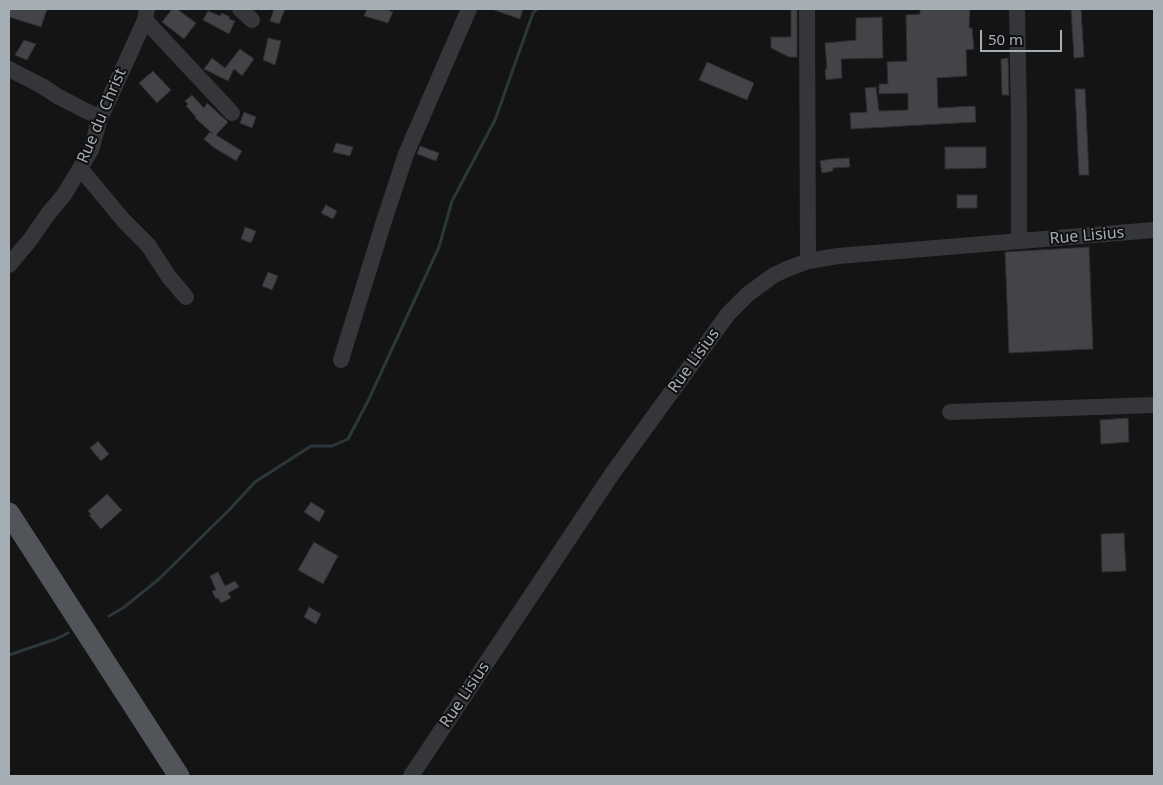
<!DOCTYPE html>
<style>
body{margin:0}
#map{position:relative;width:1163px;height:785px;overflow:hidden;background:#141415;font-family:"Noto Sans",sans-serif}
canvas{display:block}
.frame{position:absolute;inset:0;border:10px solid #a5adb5;pointer-events:none}
.scale{position:absolute;left:980px;top:30px;width:82px;height:22px;box-sizing:border-box;border:2px solid #a5adb5;border-top:0;padding-left:6px;font-size:15px;line-height:18px;white-space:nowrap;color:#a5adb5;-webkit-text-stroke:4px #0f0f10;paint-order:stroke}
</style>
<div id="map">
<canvas width="1163" height="785"></canvas>
<div class="frame"></div>
<div class="scale">50 m</div>
</div>
<script>
const context = document.querySelector('canvas').getContext('2d');
context.lineJoin = 'round';
const shape = rows => new Path2D(rows.map(r => 'M' + r).join(''));
function stroke(path, color, width, dash) { context.strokeStyle = color; context.lineWidth = width; context.lineCap = dash ? 'butt' : 'round'; context.setLineDash(dash || []); context.stroke(path); }
function paint(path, color) { context.fillStyle = color; context.fill(path, 'evenodd'); }
function write(font, color, halo, rows, align = 'center') {
  context.font = font + ' "Noto Sans",sans-serif'; context.lineWidth = 4; context.setLineDash([]); context.textBaseline = 'middle'; context.strokeStyle = halo; context.fillStyle = color; for (const [text, x, y, turn = 0] of rows) {
    context.save(); context.translate(x, y); context.rotate((+turn || 0) * Math.PI / 180); context.textAlign = isNaN(turn) ? turn : align; if (halo) context.strokeText(text, 0, 0); context.fillText(text, 0, 0); context.restore();
  }
}
stroke(shape([
 [109,616,123,608,159,579,230,509,255,482,311,446,332,446,348,439,368,401,439,247,452,201,495,120,533,13,537,9],
 [9,655,56,639,68,633]
]), '#2c373b', 3);
const building = shape([
 [9,9,47,9,41,27,9,17,9,9],
 [172,9,177,9,196,23,184,39,162,22,172,9],
 [274,9,285,9,279,24,270,21,274,9],
 [367,9,385,9,393,12,388,23,364,16,367,9],
 [494,9,523,9,520,19,494,10,494,9],
 [791,9,797,9,797,57,789,57,771,48,771,37,791,37,791,9],
 [920,9,970,9,969,28,972,28,974,49,966,50,967,76,937,78,938,108,975,106,976,122,851,129,850,113,867,112,865,88,876,87,879,111,908,110,908,93,879,94,879,84,888,84,887,62,907,61,906,15,920,14,920,9],
 [1071,9,1081,9,1084,57,1074,58,1071,9],
 [208,11,220,16,222,13,230,17,229,19,235,21,229,34,203,20,208,11],
 [882,17,883,58,841,59,842,78,826,80,825,69,827,69,825,43,856,40,856,18,882,17],
 [268,38,281,41,275,65,263,60,268,38],
 [24,40,36,44,27,60,15,55,24,40],
 [240,49,254,59,242,76,234,69,228,81,204,69,212,58,225,68,240,49],
 [1008,58,1009,95,1002,95,1001,59,1008,58],
 [707,62,754,83,747,100,699,80,707,62],
 [153,71,171,90,157,103,139,83,153,71],
 [1075,89,1085,89,1089,175,1079,175,1075,89],
 [192,95,204,108,207,103,228,122,216,135,242,151,236,161,213,147,204,139,210,132,213,134,195,118,196,117,186,106,188,104,185,101,192,95],
 [244,112,256,117,252,128,240,123,244,112],
 [336,143,353,147,350,156,333,152,336,143],
 [420,146,439,153,436,161,417,154,420,146],
 [945,147,986,147,986,168,945,169,945,147],
 [849,158,850,167,833,168,833,171,822,173,820,161,831,159,849,158],
 [957,195,977,195,977,208,957,208,957,195],
 [326,205,337,211,333,219,321,213,326,205],
 [245,227,256,231,251,243,241,239,245,227],
 [1089,247,1093,349,1009,353,1005,252,1089,247],
 [268,272,278,276,272,290,262,286,268,272],
 [1128,418,1129,442,1101,444,1100,420,1128,418],
 [98,441,109,454,101,461,90,448,98,441],
 [107,494,122,510,101,529,89,515,91,514,88,511,107,494],
 [311,502,325,511,319,522,304,512,311,502],
 [1124,533,1126,571,1102,572,1101,534,1124,533],
 [314,542,338,556,323,584,298,570,314,542],
 [218,572,225,586,235,581,239,587,228,593,231,598,221,603,218,598,216,599,212,591,216,590,210,576,218,572],
 [309,607,321,614,316,624,304,617,309,607]
]);
paint(building, '#434448');
stroke(building, '#2e2e31', 1);
stroke(shape([
 [240,9,252,20],
 [807,9,808,261],
 [1017,9,1019,119,1019,241],
 [145,20,232,113],
 [9,69,42,86,59,97,100,118],
 [80,168,124,221,148,245,169,277,186,297],
 [9,265,30,240,48,214,64,195,91,150,100,118,110,97,145,20,147,9],
 [341,360,383,224,406,154,469,9],
 [950,412,1154,405],
 [411,776,612,474,728,314,748,294,774,275,787,269,808,261,838,256,1154,230]
]), '#35363a', 16);
stroke(shape([
 [9,513,179,776]
]), '#515459', 21);
write('16px', '#a5adb5', '#0f0f10', [
 ["Rue du Christ",102,116,-67],
 ["Rue Lisius",1087,236,-5],
 ["Rue Lisius",694,361,-54],
 ["Rue Lisius",465,695,-56]
]);
</script>
